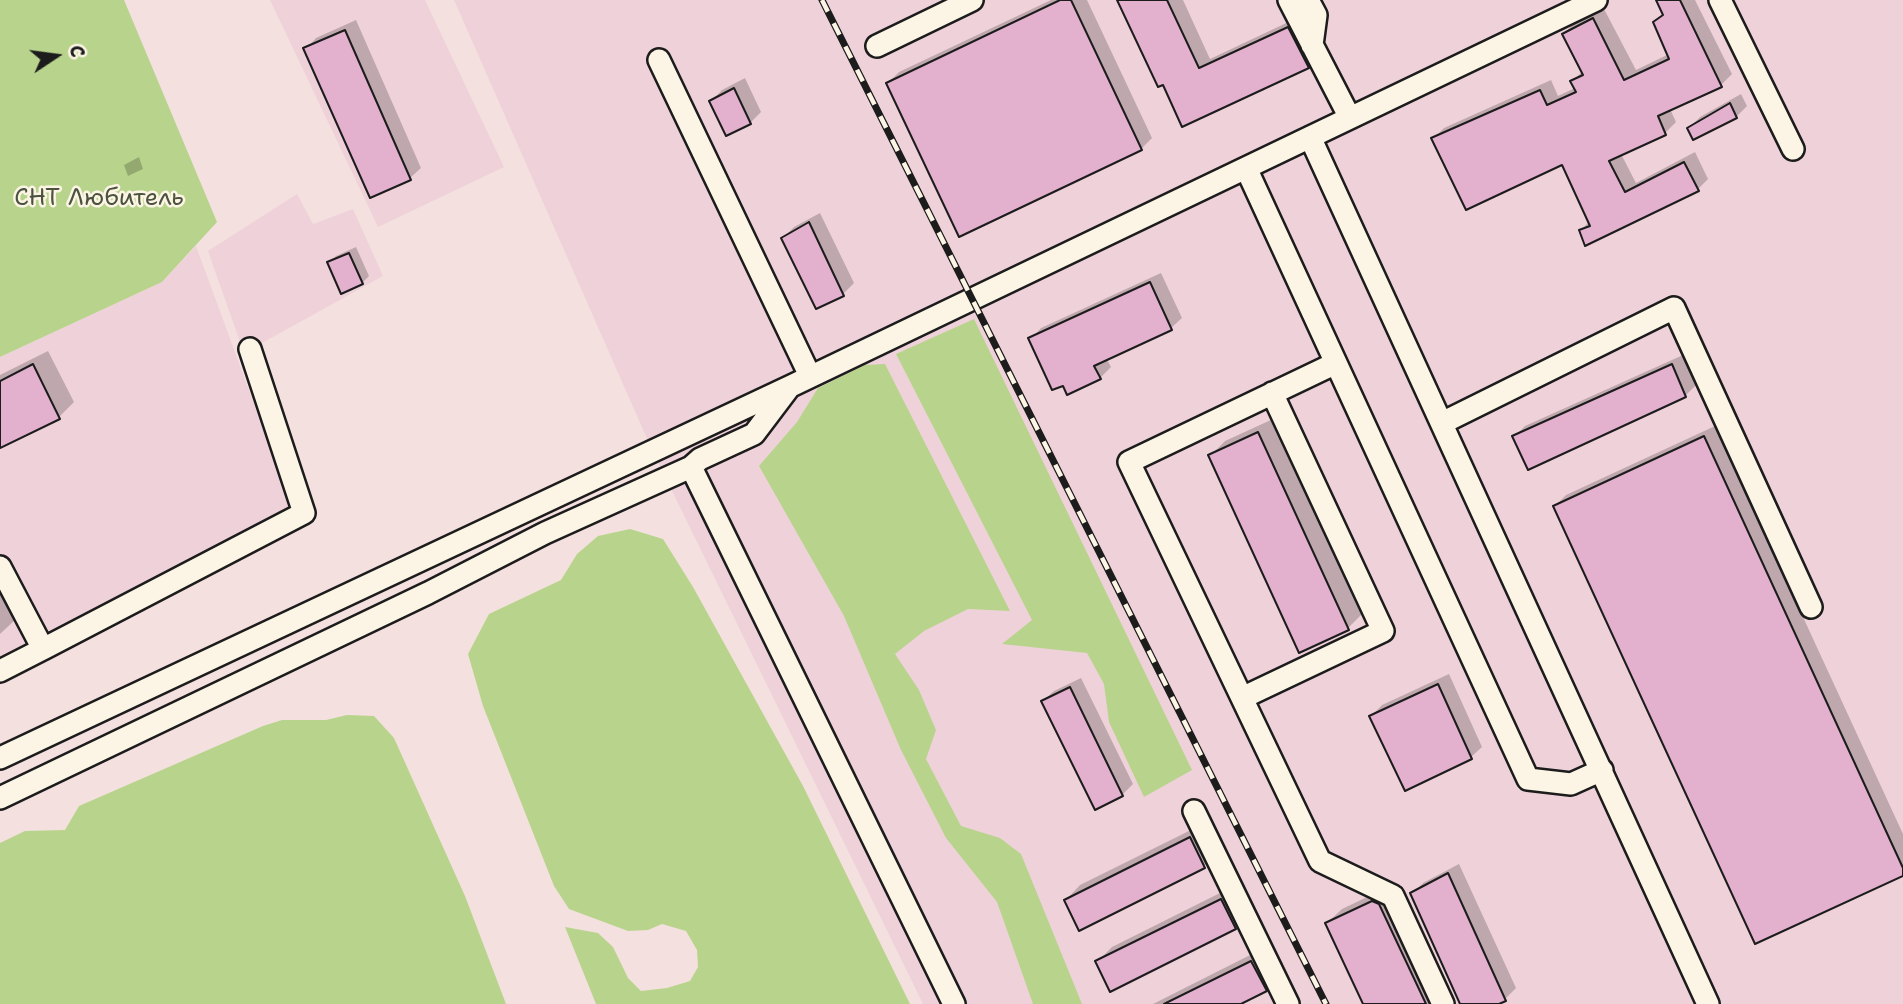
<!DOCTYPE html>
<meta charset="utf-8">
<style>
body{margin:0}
#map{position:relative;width:1903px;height:1004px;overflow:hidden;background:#f4e0de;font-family:"Shantell Sans",sans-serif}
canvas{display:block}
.north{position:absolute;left:21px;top:21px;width:70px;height:70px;-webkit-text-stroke:5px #fcf5e5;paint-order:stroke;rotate:77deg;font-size:19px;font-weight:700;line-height:28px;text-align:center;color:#1c1c1c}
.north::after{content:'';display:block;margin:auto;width:24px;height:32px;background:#1c1c1c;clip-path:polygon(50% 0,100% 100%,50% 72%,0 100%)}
</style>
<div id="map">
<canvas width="1903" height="1004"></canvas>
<div class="north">С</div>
</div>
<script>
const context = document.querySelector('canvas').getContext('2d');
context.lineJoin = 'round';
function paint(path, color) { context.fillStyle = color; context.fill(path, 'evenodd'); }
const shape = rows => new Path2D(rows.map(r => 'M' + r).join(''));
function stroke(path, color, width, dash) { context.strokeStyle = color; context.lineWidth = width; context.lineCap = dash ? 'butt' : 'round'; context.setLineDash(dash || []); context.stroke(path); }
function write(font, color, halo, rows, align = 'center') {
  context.font = font + ' "Shantell Sans",sans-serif'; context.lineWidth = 5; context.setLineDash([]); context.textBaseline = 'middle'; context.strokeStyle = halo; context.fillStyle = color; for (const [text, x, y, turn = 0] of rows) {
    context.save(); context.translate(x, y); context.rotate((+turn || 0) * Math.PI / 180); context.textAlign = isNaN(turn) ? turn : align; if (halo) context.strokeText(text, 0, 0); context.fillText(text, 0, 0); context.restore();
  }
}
paint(shape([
 [270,0,425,0,504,167,378,227],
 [454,0,1903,0,1903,1004,923,1004,652,450],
 [297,194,313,224,353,209,383,276,244,353,208,251],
 [196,246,300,529,0,685,0,357,162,282]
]), '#efd2d9');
paint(shape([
 [0,0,124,0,217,222,162,282,0,357],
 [974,319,1192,770,1144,797,1109,722,1104,684,1087,653,1002,644,1032,620,896,354],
 [885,364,1010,611,968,609,924,631,895,654,919,690,936,730,926,759,961,826,1000,838,1021,854,1082,1004,1033,1004,997,902,946,838,901,750,844,616,759,466,797,422,818,388,865,365],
 [630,529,663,539,693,587,803,786,910,1004,596,1004,565,927,598,933,613,947,628,978,641,991,667,988,690,981,698,967,697,950,686,931,662,924,648,930,628,931,569,909,554,886,483,706,468,654,489,614,561,580,577,554,598,536],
 [347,715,374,716,394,738,465,896,506,1004,0,1004,0,843,25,831,65,830,79,806,263,726,282,720,326,720]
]), '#b8d48c');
paint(shape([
 [1051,0,1087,0,1152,138,1141,149,888,83,899,72],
 [1122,0,1183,0,1210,59,1299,17,1319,56,1308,66,1183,125],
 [1658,0,1695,0,1732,74,1721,85,1670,109,1676,122,1665,133,1621,154,1636,183,1695,152,1708,179,1698,189,1581,230,1590,221,1563,163,1433,139,1444,128,1551,80,1558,96,1575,88,1572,81,1583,71,1564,34,1574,23,1604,9,1636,70,1669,54,1655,22,1664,13],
 [356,20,421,168,410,178,306,49,316,38],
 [745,78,761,112,750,123,711,101,722,90],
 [1741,94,1747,106,1736,117,1689,128,1700,117],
 [139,157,143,169,128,176,124,165],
 [820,213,854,283,843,294,817,307,783,238,794,227],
 [356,247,369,276,362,283,329,263,336,256],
 [1161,273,1182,318,1171,328,1106,358,1111,367,1100,378,1031,339,1041,328],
 [48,351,74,402,59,417,0,446,0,375],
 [1683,355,1696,385,1685,396,1514,437,1525,426],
 [1273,419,1363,613,1348,628,1300,651,1210,456,1225,441],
 [1715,426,1903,834,1903,874,1555,506,1566,495],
 [0,591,15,620,0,634],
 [1449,674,1482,747,1471,757,1371,716,1382,705],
 [1081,678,1133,784,1122,795,1043,701,1054,691],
 [1205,823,1219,852,1204,866,1080,928,1066,900,1080,885],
 [1459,864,1516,988,1505,999,1495,1004,1462,1004,1412,894,1423,883],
 [1236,885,1250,913,1235,928,1097,962,1112,947],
 [1388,887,1447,1004,1365,1004,1327,923,1342,909],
 [1266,947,1280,975,1266,990,1237,1004,1153,1004]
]), '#0003');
const building = shape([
 [1060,0,1071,0,1142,150,959,237,886,83,1060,0],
 [1117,0,1167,0,1199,68,1288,27,1309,68,1182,127,1163,85,1158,87,1117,0],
 [1656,0,1680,0,1722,87,1658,116,1666,135,1609,161,1625,192,1684,162,1699,191,1585,246,1579,230,1590,226,1562,165,1466,210,1431,138,1540,90,1547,105,1576,92,1570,81,1583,75,1562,34,1593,18,1624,80,1669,59,1653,22,1663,15,1656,0],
 [345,30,411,180,370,198,303,48,345,30],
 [734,88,751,124,726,136,709,101,734,88],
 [1730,103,1737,118,1693,140,1687,128,1730,103],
 [809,222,844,296,816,309,781,238,809,222],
 [349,253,363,284,341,294,327,262,349,253],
 [1150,282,1172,330,1094,366,1101,379,1067,395,1063,386,1052,390,1028,338,1150,282],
 [33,364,60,419,0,448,0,381,33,364],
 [1672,364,1686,397,1528,470,1512,436,1672,364],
 [1258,432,1349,630,1299,653,1208,455,1258,432],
 [1704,436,1903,868,1903,876,1755,944,1553,506,1704,436],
 [1438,684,1472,759,1405,791,1369,716,1438,684],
 [1070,687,1123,796,1095,810,1041,701,1070,687],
 [1190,837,1205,868,1079,931,1064,900,1190,837],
 [1448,873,1506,1001,1499,1004,1460,1004,1410,893,1448,873],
 [1221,899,1236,929,1110,992,1095,961,1221,899],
 [1372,901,1379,904,1426,1004,1363,1004,1325,923,1372,901],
 [1251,961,1267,991,1241,1004,1164,1004,1251,961]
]);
paint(building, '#e3b0ce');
stroke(building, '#1c1c1c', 2);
const minor = shape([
 [1289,0,1350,118],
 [1308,0,1316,15,1312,45],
 [1720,0,1793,149],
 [877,46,972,0],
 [659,60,810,376],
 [1310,137,1708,1004],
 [1246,168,1528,779,1571,784,1602,770],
 [1336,363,1129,462,1320,861,1393,896,1443,1004],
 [1442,423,1674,308,1811,607],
 [691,467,954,1004],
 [0,567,43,649,0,671],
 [43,649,304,513,250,349],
 [1242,698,1383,631,1272,393],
 [0,758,789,387,1596,0],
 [0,798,428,593,545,533,691,467,700,459,754,434,788,389],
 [1194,811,1288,1004]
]);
stroke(minor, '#1c1c1c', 26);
stroke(minor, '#fcf5e5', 21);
const rail = shape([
 [822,0,1326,1004]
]);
stroke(rail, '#1c1c1c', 7);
stroke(rail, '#fcf5e5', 4.5, [13]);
write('24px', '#4b533e', '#fcf5e5', [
 ["СНТ Любитель",99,199]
]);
</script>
